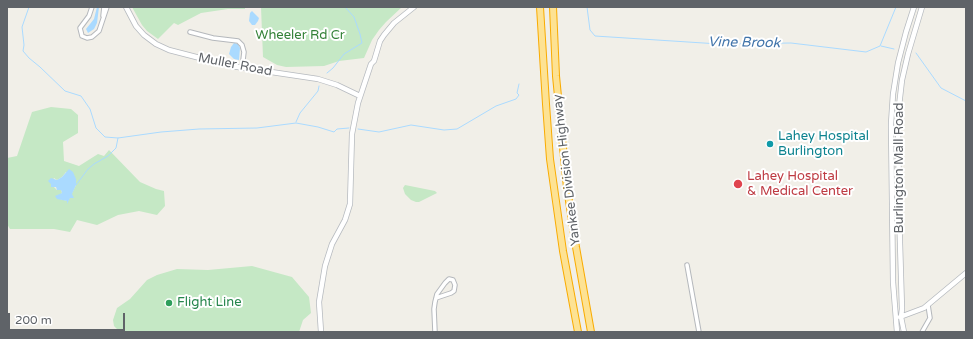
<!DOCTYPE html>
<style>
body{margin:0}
#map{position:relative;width:973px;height:339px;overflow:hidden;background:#f1efe8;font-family:"Varela Round",sans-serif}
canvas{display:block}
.frame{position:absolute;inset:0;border:8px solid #5f6368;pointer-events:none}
.scale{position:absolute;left:8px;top:313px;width:117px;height:18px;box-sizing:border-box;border:2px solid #5f6368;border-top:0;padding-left:5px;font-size:12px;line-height:14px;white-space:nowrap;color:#5f6368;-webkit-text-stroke:3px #fff;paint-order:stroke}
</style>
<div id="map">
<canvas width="973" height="339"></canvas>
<div class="frame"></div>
<div class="scale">200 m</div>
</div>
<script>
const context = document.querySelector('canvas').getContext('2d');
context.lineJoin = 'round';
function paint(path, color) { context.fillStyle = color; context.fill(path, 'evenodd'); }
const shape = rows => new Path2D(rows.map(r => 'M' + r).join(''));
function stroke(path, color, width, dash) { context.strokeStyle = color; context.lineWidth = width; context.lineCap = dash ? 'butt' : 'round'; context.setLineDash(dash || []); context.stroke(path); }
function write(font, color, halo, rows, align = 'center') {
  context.font = font + ' "Varela Round",sans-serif'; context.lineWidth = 4; context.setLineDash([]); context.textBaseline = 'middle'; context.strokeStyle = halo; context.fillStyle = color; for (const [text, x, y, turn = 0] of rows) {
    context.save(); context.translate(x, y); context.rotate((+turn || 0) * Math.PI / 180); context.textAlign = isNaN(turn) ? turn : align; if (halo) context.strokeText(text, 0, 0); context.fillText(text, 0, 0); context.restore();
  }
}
paint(shape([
 [132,7,245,7,245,9,228,9,201,13,178,25,174,23,158,39,147,31,142,25],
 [261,7,402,7,386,22,379,30,372,40,364,58,339,61,324,66,286,67,277,65,263,57],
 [51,107,71,109,78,115,78,133,63,142,64,161,79,166,98,154,104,156,109,150,140,182,156,189,164,191,165,206,157,215,139,211,118,215,97,225,77,220,70,232,54,229,10,229,7,224,7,158,17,156,32,112],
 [66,172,76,185,67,203,67,201,57,198,62,193,61,190,57,190,51,184,54,178,57,180,62,177],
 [405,185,435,191,437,193,419,202,416,202,411,200,405,194,403,188],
 [252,266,292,277,309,297,311,313,303,320,299,332,120,332,114,326,113,320,117,308,130,299,147,280,157,275,177,269,208,270]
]), '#c5e8c5');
paint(shape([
 [97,7,99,7,97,23,94,29,88,33,86,29,94,19],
 [252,11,259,18,258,21,255,25,252,25,249,21,250,13],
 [234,43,238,44,240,48,239,60,234,59,229,54,231,47],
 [69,169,73,172,76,179,76,185,72,194,74,198,70,198,67,204,67,201,57,199,55,196,62,193,61,190,57,190,56,187,51,187,51,184,48,181,51,178,57,180,62,177]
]), '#aadaff');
stroke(shape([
 [29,7,22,27,24,45,23,51,29,58,40,67,65,91,81,96,90,109,96,128,105,137,118,138,161,132,199,129,257,128,296,123,318,127,334,132,337,129,349,128],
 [587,7,590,30,595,36,719,44,791,43,866,52,880,46,896,7],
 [881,46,894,49],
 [916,53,941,88,966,101],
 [327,73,333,68,344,54,362,43,360,34,354,17,345,7],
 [296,122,300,113,318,91,319,86],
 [358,129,379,132,411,125,444,130,457,129,496,106,516,99,519,95,517,93,519,84],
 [76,185,88,169,94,164,108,156,116,148,118,138]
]), '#aadaff', 1);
const street = shape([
 [92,7,89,16,80,28,82,36,87,38,92,37,99,31,107,7],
 [103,16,104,7],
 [190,32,213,38,238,41,242,45,244,52,242,68],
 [687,265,699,332],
 [435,332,434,309,435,302,437,294,445,283,449,279,453,280,455,285,454,291,451,293,436,298],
 [922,332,930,318,928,305]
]);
const secondary = shape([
 [126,7,136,26,144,35,156,44,169,50,231,66,318,79,337,85,360,96],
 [900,317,924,308,966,273],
 [321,332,319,302,325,266,332,244,345,220,350,204,352,134,358,103,371,64,374,61,380,41,384,35,394,23,414,7],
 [897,332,893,282,891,124,893,94,898,63,906,32,914,7],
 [904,332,901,317,902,309,899,210,898,115,902,80,908,54,922,7]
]);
const highway = shape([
 [540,7,546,104,550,159,563,251,578,332],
 [553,7,556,76,567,188,576,247,591,332]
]);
stroke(street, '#b5b8bc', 5.5);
stroke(secondary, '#b6babf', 6);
stroke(highway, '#f9ab00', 8);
stroke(street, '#fff', 3.5);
stroke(secondary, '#fff', 4.5);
stroke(highway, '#fde293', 6);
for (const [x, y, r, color] of [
 [770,144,4,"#0f9aa8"],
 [738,184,5,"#e0444e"],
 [169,303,4,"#2e9e5b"]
]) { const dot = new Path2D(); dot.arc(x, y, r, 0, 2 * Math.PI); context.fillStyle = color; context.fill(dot); stroke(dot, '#fff', 1.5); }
write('13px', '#348238', '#fff', [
 ["Wheeler Rd Cr",300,36]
]);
write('13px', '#5f6368', '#fff', [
 ["Muller Road",235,65,11],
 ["Burlington Mall Road",900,168,-90],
 ["Yankee Division Highway",567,170,-97]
]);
write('13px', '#0d838f', '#fff', [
 ["Lahey Hospital",778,137],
 ["Burlington",778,152]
], 'left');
write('13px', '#be3a42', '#fff', [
 ["Lahey Hospital",747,177],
 ["& Medical Center",747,192]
], 'left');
write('13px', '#27864d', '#fff', [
 ["Flight Line",177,303]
], 'left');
write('italic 14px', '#4174aa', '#fff', [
 ["Vine Brook",744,43,1]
]);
</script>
